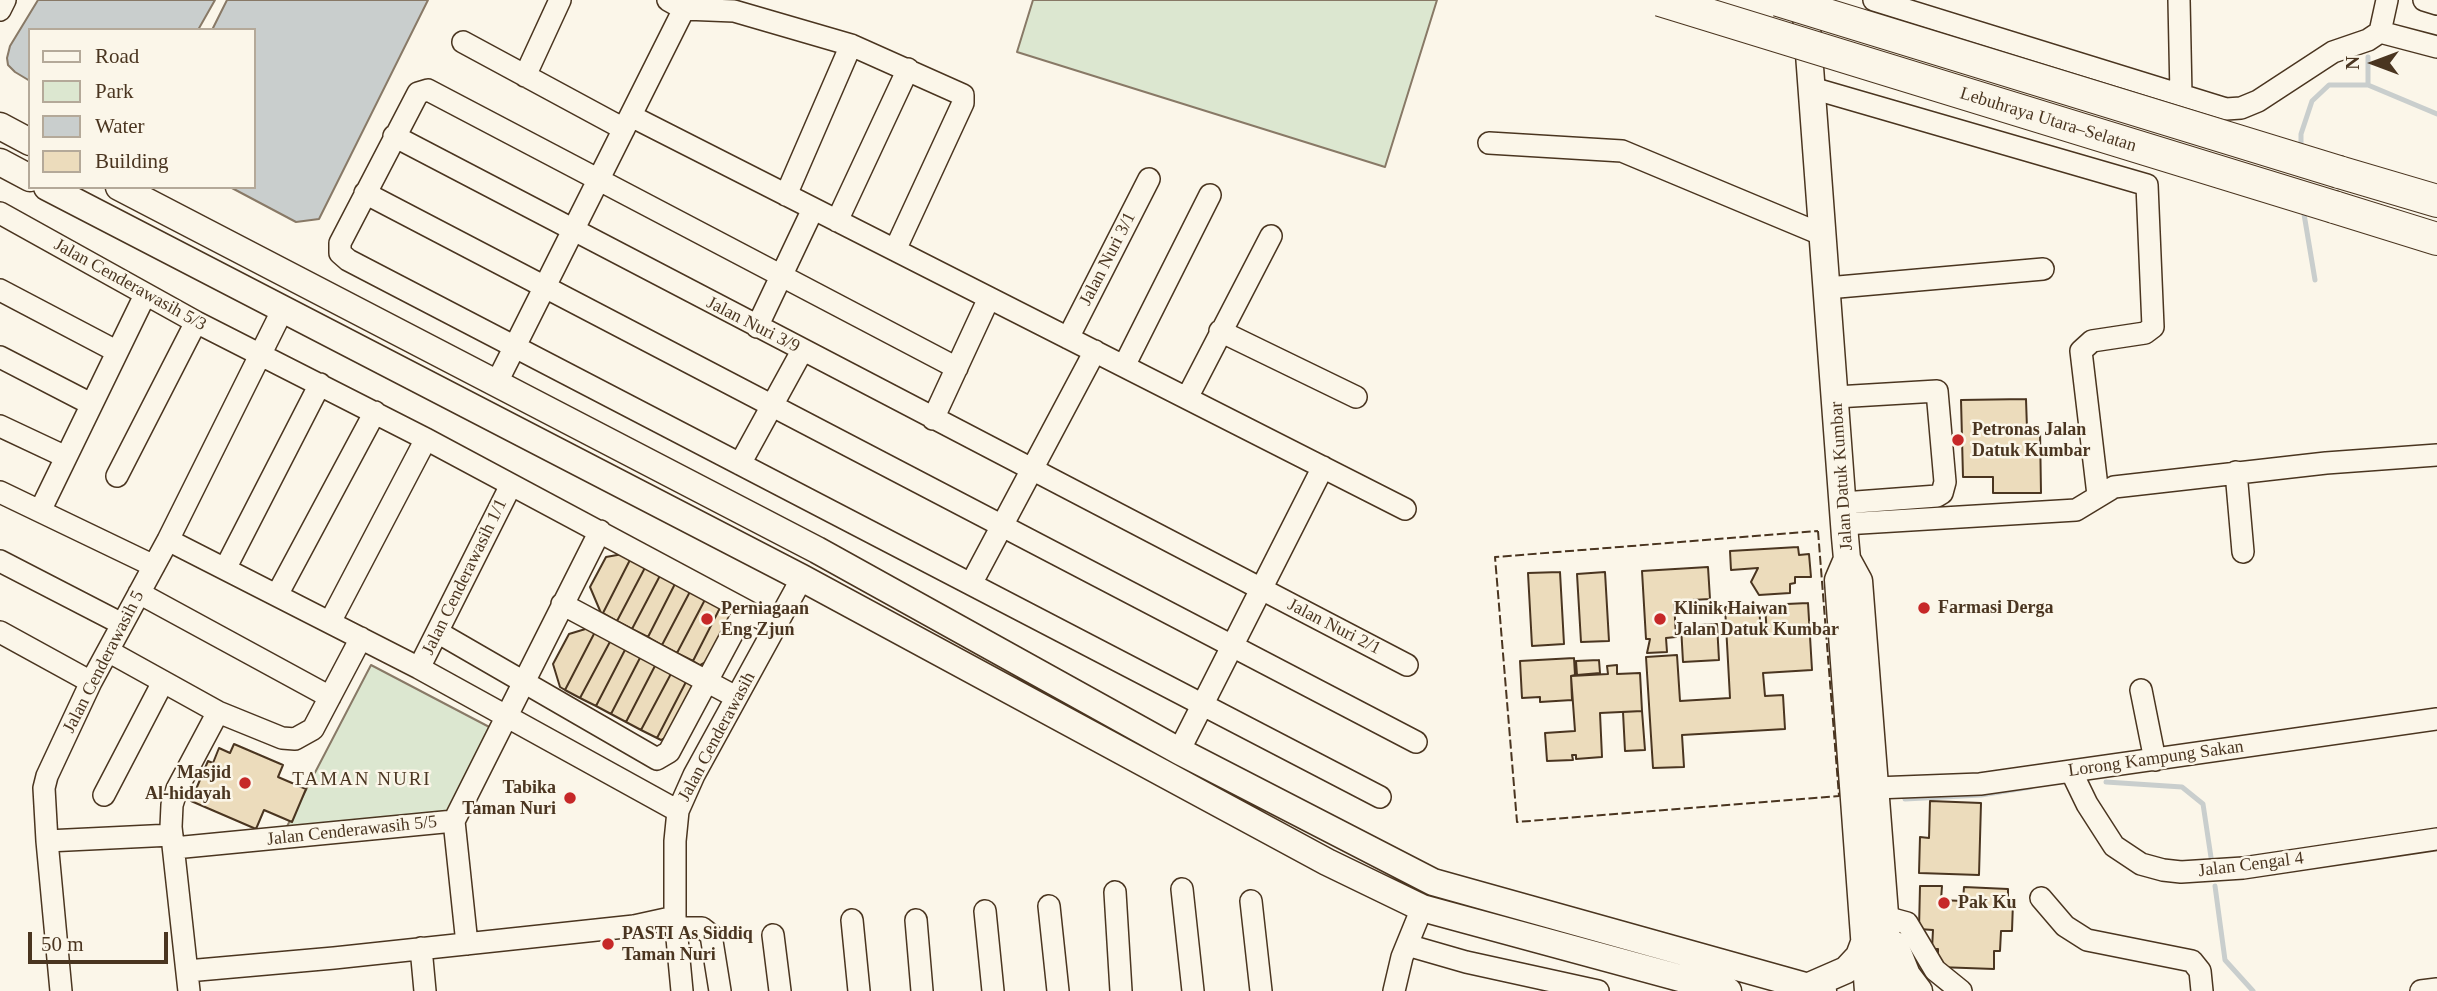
<!DOCTYPE html>
<meta charset="utf-8">
<style>
body{margin:0}
#map{position:relative;width:2437px;height:991px;overflow:hidden;background:#fbf6e9;font-family:Georgia,serif}
canvas{display:block}
.legend{position:absolute;left:28px;top:28px;width:228px;height:161px;box-sizing:border-box;background:#fbf6e9;border:2px solid #b4a999;margin:0;padding:9px 12px;list-style:none;font-size:21px;color:#4a3520}
.legend li{display:flex;align-items:center;gap:14px;height:35px}
.legend b{width:35px;border:2px solid #b4a999}
.north{position:absolute;left:2339px;top:28px;width:70px;height:70px;-webkit-text-stroke:5px #fbf6e9;paint-order:stroke;rotate:270deg;font-size:19px;font-weight:700;line-height:28px;text-align:center;color:#4a3520}
.north::after{content:'';display:block;margin:auto;width:24px;height:32px;background:#4a3520;clip-path:polygon(50% 0,100% 100%,50% 72%,0 100%)}
.scale{position:absolute;left:28px;top:932px;width:140px;height:32px;box-sizing:border-box;border:4px solid #4a3520;border-top:0;padding-left:9px;font-size:21px;line-height:24px;white-space:nowrap;color:#4a3520;-webkit-text-stroke:5px #fbf6e9;paint-order:stroke}
</style>
<div id="map">
<canvas width="2437" height="991"></canvas>
<ul class="legend">
<li><b style="height:9px;background:#fbf6e9"></b>Road</li>
<li><b style="height:19px;background:#dce7d0"></b>Park</li>
<li><b style="height:19px;background:#c9cecd"></b>Water</li>
<li><b style="height:19px;background:#ecdcbc"></b>Building</li>
</ul>
<div class="north">N</div>
<div class="scale">50 m</div>
</div>
<script>
const context = document.querySelector('canvas').getContext('2d');
context.lineJoin = 'round';
function paint(path, color) { context.fillStyle = color; context.fill(path, 'evenodd'); }
const shape = rows => new Path2D(rows.map(r => 'M' + r).join(''));
function stroke(path, color, width, dash) { context.strokeStyle = color; context.lineWidth = width; context.lineCap = dash ? 'butt' : 'round'; context.setLineDash(dash || []); context.stroke(path); }
function write(font, color, halo, rows, align = 'center') {
  context.font = font + ' Georgia,serif'; context.lineWidth = 5; context.setLineDash([]); context.textBaseline = 'middle'; context.strokeStyle = halo; context.fillStyle = color; for (const [text, x, y, turn = 0] of rows) {
    context.save(); context.translate(x, y); context.rotate((+turn || 0) * Math.PI / 180); context.textAlign = isNaN(turn) ? turn : align; if (halo) context.strokeText(text, 0, 0); context.fillText(text, 0, 0); context.restore();
  }
}
const green = shape([
 [1033,0,1437,0,1385,167,1017,52,1033,0],
 [371,665,495,730,454,810,283,834,371,665]
]);
paint(green, '#dce7d0');
stroke(green, '#887966', 2);
const water = shape([
 [38,0,215,0,198,30,30,30,30,81,15,72,8,65,7,58,10,46,38,0],
 [227,0,428,0,319,219,296,222,230,187,254,187,254,30,212,30,227,0]
]);
paint(water, '#c9cecd');
stroke(water, '#887966', 2);
stroke(shape([
 [2368,57,2368,85],
 [2301,149,2301,134,2312,101,2329,85,2368,85,2437,114],
 [2303,208,2315,280],
 [2106,782,2182,787,2203,804,2212,864],
 [1905,799,1981,795,2031,787],
 [2215,886,2225,960,2253,991]
]), '#c9cecd', 5);
const building = shape([
 [2026,399,2027,429,2040,429,2041,493,1993,493,1993,477,1963,477,1961,400,2026,399],
 [1798,547,1799,555,1809,554,1811,577,1795,577,1795,583,1790,584,1790,593,1759,595,1751,582,1758,568,1731,570,1730,551,1798,547],
 [634,552,603,613,601,613,590,587,606,557,634,552],
 [634,552,649,560,617,621,603,613,634,552],
 [649,560,664,568,632,629,617,621,649,560],
 [1708,567,1710,599,1674,601,1676,637,1666,638,1667,652,1647,653,1650,639,1646,639,1642,571,1708,567],
 [664,568,679,576,648,637,632,629,664,568],
 [1560,572,1564,644,1532,646,1528,573,1560,572],
 [1605,572,1609,641,1581,642,1577,574,1605,572],
 [679,576,694,584,662,645,648,637,679,576],
 [694,584,709,592,677,653,662,645,694,584],
 [709,592,724,600,693,661,677,653,709,592],
 [724,600,732,604,734,624,718,655,700,665,693,661,724,600],
 [1808,603,1812,670,1763,673,1765,696,1783,695,1785,729,1682,735,1684,767,1653,768,1646,657,1677,655,1680,701,1730,698,1725,607,1759,605,1761,636,1767,636,1765,605,1808,603],
 [1717,624,1719,660,1683,662,1681,626,1717,624],
 [592,627,596,630,565,690,560,687,553,664,569,634,592,627],
 [596,630,612,638,580,698,565,690,596,630],
 [612,638,627,646,596,706,580,698,612,638],
 [627,646,642,654,611,714,596,706,627,646],
 [642,654,657,662,626,722,611,714,642,654],
 [1574,658,1575,675,1571,676,1572,700,1540,702,1540,697,1522,698,1520,661,1574,658],
 [1599,660,1600,673,1577,675,1576,661,1599,660],
 [657,662,673,670,641,730,626,722,657,662],
 [1617,665,1617,674,1640,673,1642,711,1600,713,1602,757,1576,759,1576,755,1572,755,1573,760,1547,761,1545,733,1575,731,1571,676,1608,674,1607,666,1617,665],
 [673,670,688,678,657,738,641,730,673,670],
 [688,678,692,680,694,701,679,730,661,740,657,738,688,678],
 [1642,711,1645,750,1625,751,1623,712,1642,711],
 [234,744,283,765,278,777,306,789,292,822,264,810,256,829,191,801,208,761,213,763,219,748,230,753,234,744],
 [1930,801,1981,803,1979,875,1919,873,1920,837,1929,838,1930,801],
 [1920,886,1942,886,1941,900,1963,901,1964,887,2008,889,2008,902,2013,902,2012,931,2001,931,2000,951,1994,951,1994,969,1938,967,1938,949,1932,949,1933,930,1919,929,1920,886]
]);
paint(building, '#ecdcbc');
stroke(building, '#4a3520', 2);
const minor = shape([
 [668,0,684,9,734,11,851,45,963,95,963,103,895,250],
 [1874,0,2226,109,2241,108,2258,101,2333,52,2368,40,2380,32],
 [2179,0,2181,95],
 [2424,0,2437,4],
 [0,10,5,0],
 [2380,32,2437,47],
 [2380,32,2387,0],
 [463,42,624,129],
 [525,76,560,0],
 [1812,88,2147,185,2153,327,2145,333,2092,341,2081,351,2098,495],
 [631,116,1405,509],
 [394,136,1407,665],
 [1489,143,1622,151,1823,235],
 [365,193,1416,742],
 [786,195,851,45],
 [0,213,196,322,426,439,775,626],
 [837,221,908,69],
 [1827,288,2043,269],
 [0,290,116,351],
 [757,327,813,209],
 [1220,331,1356,397],
 [1068,338,1149,179],
 [0,357,91,404],
 [1124,366,1210,195],
 [957,368,428,90,418,93,340,243,340,253,348,260,1380,797],
 [496,384,684,9],
 [1836,397,1937,391,1945,482,1942,493,1937,496,1843,503],
 [1187,398,1271,236],
 [933,419,989,298],
 [0,426,66,457],
 [740,464,802,351],
 [2236,472,2243,552],
 [117,476,196,322],
 [0,492,154,566],
 [40,511,145,295],
 [1844,524,2076,510,2114,487,2326,463,2437,455],
 [168,540,419,668,678,811],
 [0,561,122,624],
 [225,569,320,384],
 [971,584,1095,351],
 [139,593,330,697],
 [277,595,375,412],
 [562,604,736,697],
 [330,622,426,439],
 [0,632,91,682],
 [439,633,657,759,669,752,745,610],
 [108,651,218,712,282,738,295,739,313,729,361,638],
 [419,668,511,485],
 [2141,690,2155,760],
 [1179,751,1323,467],
 [2071,771,2087,804,2114,846,2141,864,2163,870,2181,872,2243,868,2437,839],
 [1875,788,1980,784,2437,719],
 [104,795,163,682],
 [454,821,600,531],
 [454,821,467,944],
 [47,841,172,835],
 [174,848,454,821],
 [1182,889,1193,991],
 [1115,892,1121,991],
 [2041,898,2065,926,2087,940,2192,961,2200,971,2202,991],
 [1251,901,1261,991],
 [1049,906,1058,991],
 [985,911,993,991],
 [1885,917,1907,923,1935,970,1961,991],
 [852,920,859,991],
 [916,920,922,991],
 [676,928,702,928,711,935,720,991],
 [773,935,780,991],
 [1407,945,1466,962,1598,991],
 [421,948,425,991],
 [187,971,334,958,634,926,675,917],
 [61,991,47,841,44,788,47,776,91,682,168,540,282,311],
 [189,991,171,827,172,805,177,789,218,712],
 [682,991,675,917,675,841,678,811,694,775,802,578],
 [1394,991,1402,957,1422,908],
 [2421,991,2437,989]
]);
const major = shape([
 [1805,0,1845,537,1847,559,1859,581,1891,991],
 [0,126,30,142],
 [0,162,30,178],
 [47,187,802,578,1327,862,1422,908,1728,991],
 [119,187,817,550,1179,751,1433,882,1823,991],
 [1847,559,1838,580,1868,991],
 [1895,945,1907,975,1919,991],
 [1807,987,1846,970,1859,956,1865,940]
]);
const highway = shape([
 [2339,172,2437,201],
 [2334,207,2437,239]
]);
stroke(minor, '#4a3520', 24);
stroke(major, '#4a3520', 29);
stroke(highway, '#4a3520', 34);
stroke(minor, '#fbf6e9', 21);
stroke(major, '#fbf6e9', 26);
stroke(highway, '#fbf6e9', 32);
const highwayBridge = shape([
 [1660,0,2334,207],
 [1778,0,2339,172]
]);
stroke(highwayBridge, '#4a3520', 34, []);
stroke(highwayBridge, '#fbf6e9', 32);
stroke(shape([
 [1818,531,1839,796,1517,822,1495,557,1818,531]
]), '#4a3520', 2, [9, 3.5]);
for (const [x, y, r, color] of [
 [1958,440,7,"#c62828"],
 [1924,608,7,"#c62828"],
 [707,619,7,"#c62828"],
 [1660,619,7,"#c62828"],
 [245,783,7,"#c62828"],
 [570,798,7,"#c62828"],
 [1944,903,7,"#c62828"],
 [608,944,7,"#c62828"]
]) { const dot = new Path2D(); dot.arc(x, y, r, 0, 2 * Math.PI); context.fillStyle = color; context.fill(dot); stroke(dot, '#fbf6e9', 2.5); }
write('18px', '#4a3520', '#fbf6e9', [
 ["Lebuhraya Utara–Selatan",2048,120,17],
 ["Jalan Nuri 3/1",1108,259,-63],
 ["Jalan Cenderawasih 5/3",130,285,29],
 ["Jalan Nuri 3/9",753,325,27],
 ["Jalan Datuk Kumbar",1842,476,-94],
 ["Jalan Cenderawasih 1/1",465,577,-64],
 ["Jalan Nuri 2/1",1334,627,27],
 ["Jalan Cenderawasih 5",104,662,-63],
 ["Jalan Cenderawasih",717,737,-62],
 ["Lorong Kampung Sakan",2156,759,-8],
 ["Jalan Cenderawasih 5/5",352,831,-6],
 ["Jalan Cengal 4",2251,865,-7]
]);
write('bold 18px', '#4a3520', '#fbf6e9', [
 ["Petronas Jalan",1972,430],
 ["Datuk Kumbar",1972,451],
 ["Farmasi Derga",1938,608],
 ["Perniagaan",721,609],
 ["Eng Zjun",721,630],
 ["Klinik Haiwan",1674,609],
 ["Jalan Datuk Kumbar",1674,630],
 ["Masjid",231,773,"right"],
 ["Al-hidayah",231,794,"right"],
 ["Tabika",556,788,"right"],
 ["Taman Nuri",556,809,"right"],
 ["Pak Ku",1958,903],
 ["PASTI As Siddiq",622,934],
 ["Taman Nuri",622,955]
], 'left');
context.letterSpacing = '2px';
write('19px', '#4a3520', '#fbf6e9', [
 ["TAMAN NURI",362,780]
]);
context.letterSpacing = '0px';
</script>
